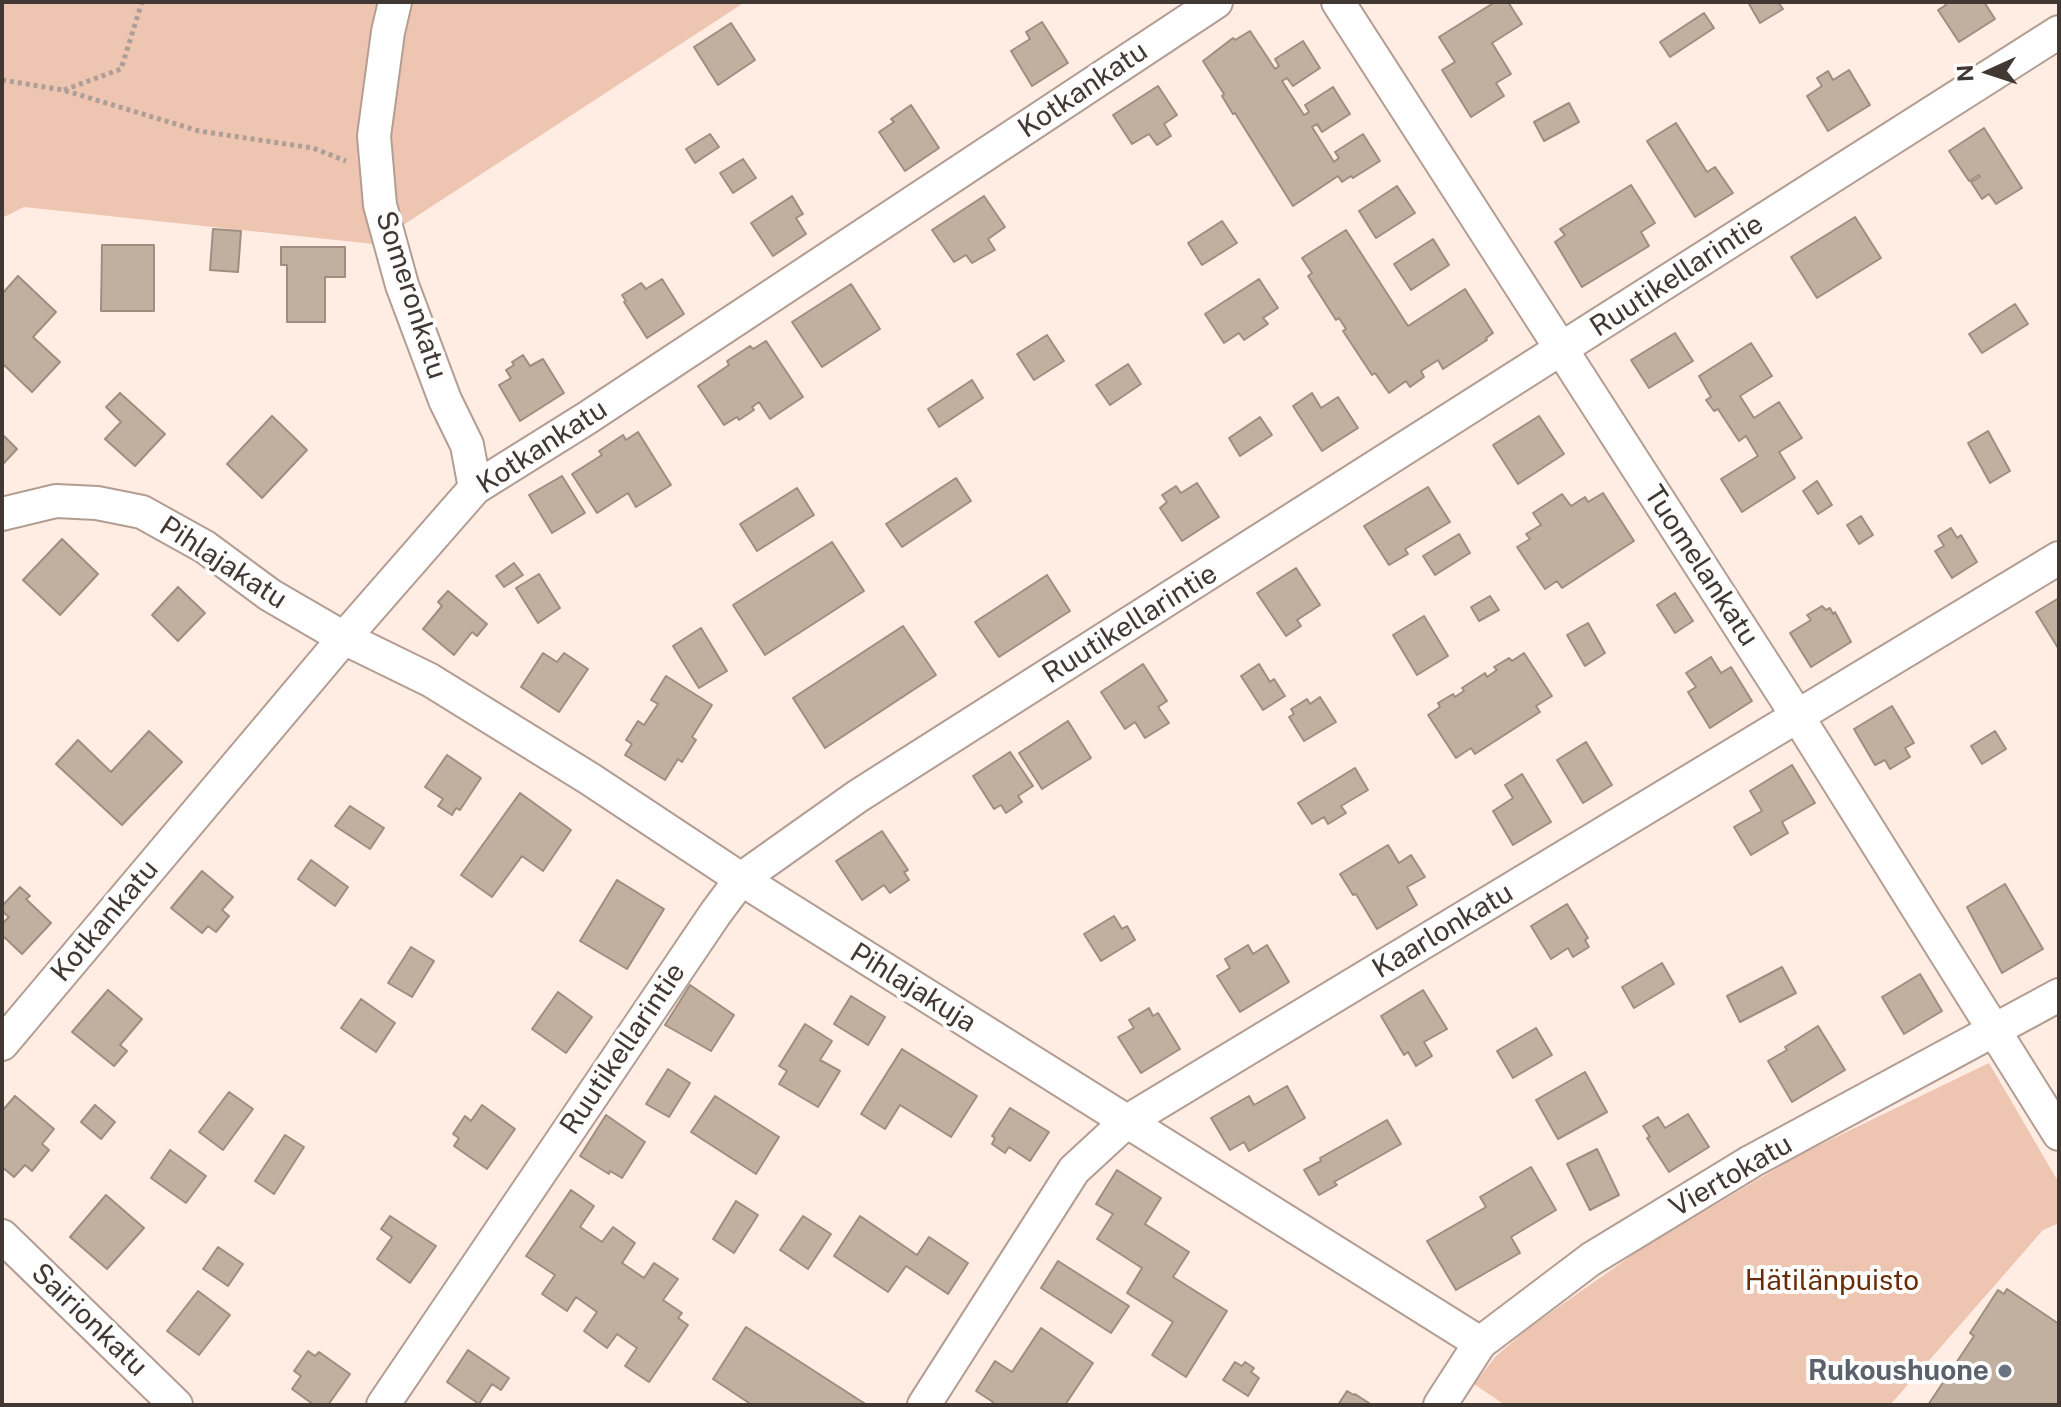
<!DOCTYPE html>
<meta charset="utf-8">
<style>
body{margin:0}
#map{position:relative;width:2061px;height:1407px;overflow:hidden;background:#ffece3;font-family:"Public Sans",sans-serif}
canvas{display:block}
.frame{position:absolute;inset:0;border:4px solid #413834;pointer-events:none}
.north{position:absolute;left:1949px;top:32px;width:80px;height:80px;-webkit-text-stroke:6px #fefefe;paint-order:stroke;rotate:267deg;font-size:22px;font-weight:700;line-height:32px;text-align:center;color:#413834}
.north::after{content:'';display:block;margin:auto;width:28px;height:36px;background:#413834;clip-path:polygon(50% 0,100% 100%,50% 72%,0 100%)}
</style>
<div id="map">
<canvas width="2061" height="1407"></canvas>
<div class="frame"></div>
<div class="north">N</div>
</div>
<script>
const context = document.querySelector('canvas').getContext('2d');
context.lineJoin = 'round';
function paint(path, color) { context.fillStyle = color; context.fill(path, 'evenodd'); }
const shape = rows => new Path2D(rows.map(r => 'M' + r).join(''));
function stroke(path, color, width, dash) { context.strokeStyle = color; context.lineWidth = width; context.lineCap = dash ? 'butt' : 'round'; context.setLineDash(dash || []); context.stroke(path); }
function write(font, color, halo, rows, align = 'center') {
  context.font = font + ' "Public Sans",sans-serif'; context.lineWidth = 8; context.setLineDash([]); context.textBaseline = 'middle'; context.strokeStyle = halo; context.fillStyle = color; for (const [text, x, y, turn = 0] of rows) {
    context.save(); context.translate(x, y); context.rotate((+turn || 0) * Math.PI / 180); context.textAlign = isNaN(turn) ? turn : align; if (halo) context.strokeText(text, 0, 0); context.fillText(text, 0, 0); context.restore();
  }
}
paint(shape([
 [2,2,745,2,374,244,24,207,2,218],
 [1989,1063,2059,1183,2059,1223,2043,1230,1890,1405,1505,1405,1474,1384,1496,1356,1530,1327,1641,1249,1801,1154]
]), '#edc5b1');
const building = shape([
 [1495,2,1508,2,1522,24,1492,43,1511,74,1496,83,1504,96,1471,117,1442,70,1455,62,1439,37,1495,2],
 [1748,2,1778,2,1783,9,1760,23,1748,2],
 [1944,2,1984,2,1995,19,1959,42,1938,10,1946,5,1944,2],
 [1704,13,1714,28,1670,57,1660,42,1704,13],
 [1042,22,1068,63,1032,86,1011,51,1030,39,1026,32,1042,22],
 [731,23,755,60,718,85,694,47,731,23],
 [1250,31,1275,69,1279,66,1275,59,1303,41,1320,68,1293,86,1287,78,1282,81,1304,115,1309,112,1305,105,1333,87,1350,114,1322,132,1317,124,1312,127,1334,162,1339,158,1335,152,1363,134,1380,161,1353,178,1351,176,1342,182,1338,176,1293,206,1235,113,1233,114,1222,96,1224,94,1203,61,1233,38,1235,40,1250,31],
 [1849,70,1870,105,1828,131,1807,96,1822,86,1817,78,1828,71,1833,80,1849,70],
 [1158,86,1177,115,1164,124,1171,136,1157,145,1149,134,1132,144,1113,115,1158,86],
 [1569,103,1579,122,1544,141,1534,122,1569,103],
 [911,105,939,148,905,171,879,132,894,122,891,119,911,105],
 [1676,123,1707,172,1715,167,1733,193,1695,217,1647,141,1676,123],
 [1984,128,2022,188,1996,204,1989,194,1982,199,1971,182,1980,177,1979,175,1969,181,1949,151,1984,128],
 [710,134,719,147,695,163,686,149,710,134],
 [743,159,756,178,733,193,720,173,743,159],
 [1631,185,1655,223,1641,232,1649,246,1582,287,1555,242,1565,235,1560,229,1631,185],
 [1397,186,1415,213,1376,238,1359,211,1397,186],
 [792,196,803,214,796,218,806,234,773,256,751,223,792,196],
 [984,196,1005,227,988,239,995,250,972,263,966,255,954,262,932,230,984,196],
 [1855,217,1881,258,1817,298,1791,257,1855,217],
 [1222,221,1237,243,1202,265,1188,243,1222,221],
 [213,229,241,231,238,272,210,270,213,229],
 [1346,230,1408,326,1465,289,1493,333,1486,338,1487,340,1443,369,1438,360,1421,371,1424,377,1410,387,1406,381,1389,393,1375,373,1372,375,1343,331,1346,329,1339,318,1336,320,1308,276,1312,273,1302,258,1346,230],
 [1433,239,1449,265,1411,290,1394,264,1433,239],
 [102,245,154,245,154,311,101,311,102,245],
 [281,247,345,247,345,277,325,277,325,322,287,322,287,265,281,265,281,247],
 [18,276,56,312,33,337,60,362,32,392,2,363,2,294,18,276],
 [662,279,684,314,647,338,624,302,626,301,622,295,641,283,646,289,662,279],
 [1259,279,1278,308,1263,318,1268,324,1244,340,1239,333,1224,343,1205,314,1259,279],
 [851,284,880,329,822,367,792,322,851,284],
 [2015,304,2028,324,1982,353,1969,334,2015,304],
 [1675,333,1693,361,1649,388,1631,360,1675,333],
 [1047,335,1064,361,1034,380,1017,354,1047,335],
 [766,341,803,397,770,419,759,402,752,407,754,410,739,420,737,417,724,425,698,386,729,365,727,361,750,346,753,349,766,341],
 [1751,343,1772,376,1740,396,1754,418,1779,402,1802,438,1779,452,1795,478,1742,512,1721,479,1758,456,1746,436,1739,441,1718,409,1714,411,1706,400,1711,397,1699,376,1751,343],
 [523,355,530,366,543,359,564,393,520,421,499,385,511,378,506,370,514,365,512,362,523,355],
 [1128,364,1141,384,1110,405,1096,385,1128,364],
 [972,380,983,398,939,427,928,409,972,380],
 [120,393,165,434,135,466,105,439,121,422,106,407,120,393],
 [1312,393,1321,408,1338,397,1358,428,1322,451,1293,406,1312,393],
 [272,416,307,450,262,498,227,464,272,416],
 [1539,416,1564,454,1518,484,1493,445,1539,416],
 [1260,417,1272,435,1240,456,1229,438,1260,417],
 [1988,431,2010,471,1990,483,1968,443,1988,431],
 [638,432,671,485,636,507,628,493,597,513,572,474,602,455,599,451,623,435,626,440,638,432],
 [2,434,17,449,2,465,2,434],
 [562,476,585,513,552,533,529,495,562,476],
 [956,478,971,501,902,547,886,524,956,478],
 [1817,481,1832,505,1818,514,1803,491,1817,481],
 [1197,483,1219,517,1182,541,1160,508,1167,502,1162,495,1176,486,1181,493,1197,483],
 [1428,487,1450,522,1405,549,1408,554,1389,565,1364,526,1428,487],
 [797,488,814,515,757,551,740,524,797,488],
 [1603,493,1634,541,1562,588,1557,581,1545,589,1517,547,1530,539,1526,534,1541,525,1533,513,1562,494,1571,506,1585,497,1588,502,1603,493],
 [1861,516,1873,535,1859,544,1847,525,1861,516],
 [1951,528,1957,538,1961,535,1977,562,1952,578,1935,551,1944,546,1938,536,1951,528],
 [1459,534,1470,553,1435,575,1423,556,1459,534],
 [62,539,98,574,60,615,23,580,62,539],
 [832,542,864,591,765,655,733,605,832,542],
 [514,563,523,575,504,587,496,576,514,563],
 [1296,568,1320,605,1297,620,1301,626,1286,636,1257,593,1296,568],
 [539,574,560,608,538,623,516,588,539,574],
 [1047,575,1070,611,999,657,975,622,1047,575],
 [178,587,205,613,178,641,152,615,178,587],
 [448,591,487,624,477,636,472,632,454,655,423,629,442,606,438,602,448,591],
 [1675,593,1693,621,1675,633,1657,605,1675,593],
 [1490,596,1499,610,1479,621,1471,607,1490,596],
 [2059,598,2059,647,2058,648,2036,612,2059,598],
 [1822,606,1826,610,1830,608,1833,614,1835,612,1851,642,1811,667,1790,633,1811,620,1807,615,1822,606],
 [1424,616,1448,656,1417,675,1393,635,1424,616],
 [1588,623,1605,653,1585,666,1567,635,1588,623],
 [903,626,936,675,825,748,793,698,903,626],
 [701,628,727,671,699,688,673,646,701,628],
 [543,653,557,662,564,653,588,669,559,712,521,687,543,653],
 [1524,653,1552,696,1536,706,1540,712,1475,754,1471,748,1456,758,1428,715,1440,707,1438,703,1453,694,1455,697,1464,691,1462,688,1485,673,1487,677,1497,670,1494,667,1509,658,1512,661,1524,653],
 [1711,657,1721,673,1731,667,1752,701,1710,728,1688,692,1696,687,1686,673,1711,657],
 [1143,664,1167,701,1158,707,1169,723,1145,738,1135,722,1125,729,1101,692,1143,664],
 [1259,664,1270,682,1274,679,1285,696,1263,710,1241,676,1259,664],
 [666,676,712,705,692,737,696,740,682,762,678,759,665,780,625,755,632,744,626,740,638,721,644,725,658,704,651,700,666,676],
 [1320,697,1336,722,1304,741,1289,717,1294,714,1291,709,1307,699,1310,704,1320,697],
 [1892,706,1914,743,1905,748,1910,757,1890,769,1885,760,1875,765,1854,729,1892,706],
 [1068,721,1091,758,1042,789,1019,753,1068,721],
 [149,731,182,762,122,825,56,764,78,740,111,772,149,731],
 [1995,731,2006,749,1982,764,1971,746,1995,731],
 [1586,742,1612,785,1583,803,1557,760,1586,742],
 [1010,752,1033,786,1018,796,1022,802,1006,813,1001,805,994,809,973,776,1010,752],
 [447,755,481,778,460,810,456,808,452,815,438,806,443,799,425,787,447,755],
 [1792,765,1815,803,1782,822,1788,833,1751,855,1734,827,1762,811,1750,791,1792,765],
 [1355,768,1368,790,1341,806,1346,813,1328,824,1324,817,1312,824,1298,803,1355,768],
 [1522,774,1551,822,1513,845,1493,811,1513,798,1505,785,1522,774],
 [520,793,571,830,543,871,522,856,492,897,461,875,520,793],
 [350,806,384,828,370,849,335,826,350,806],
 [882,831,908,870,904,872,909,880,890,893,884,885,862,900,836,861,882,831],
 [1388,845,1399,863,1411,855,1425,877,1407,887,1417,905,1377,929,1356,894,1353,895,1340,874,1388,845],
 [311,860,348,887,335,906,298,879,311,860],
 [202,871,233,897,222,910,229,916,216,932,208,926,202,933,171,908,202,871],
 [617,880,664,909,627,969,580,941,617,880],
 [2005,884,2043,949,2002,973,1967,907,2005,884],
 [20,887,30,896,26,899,51,923,22,954,2,935,2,924,9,917,2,911,2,906,20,887],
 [1567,904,1588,938,1585,940,1589,947,1573,957,1568,948,1551,959,1531,926,1567,904],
 [1114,916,1122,929,1127,926,1135,940,1101,961,1084,934,1114,916],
 [1248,945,1253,954,1267,945,1289,982,1240,1012,1217,976,1230,968,1225,959,1248,945],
 [411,947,434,961,412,997,388,983,411,947],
 [1662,963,1674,984,1634,1008,1622,987,1662,963],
 [1782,967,1796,993,1740,1022,1727,996,1782,967],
 [1920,974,1942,1011,1904,1034,1882,997,1920,974],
 [690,985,734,1015,711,1051,665,1025,690,985],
 [108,990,142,1019,120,1045,127,1051,114,1066,72,1032,108,990],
 [1423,990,1447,1029,1424,1042,1432,1056,1416,1066,1408,1052,1404,1055,1381,1016,1423,990],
 [558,992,592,1017,566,1053,532,1029,558,992],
 [851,996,885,1017,868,1045,834,1024,851,996],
 [361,999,395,1023,376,1052,341,1028,361,999],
 [1149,1008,1153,1016,1158,1013,1180,1049,1141,1073,1118,1037,1134,1028,1129,1020,1149,1008],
 [805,1024,832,1041,820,1060,840,1071,818,1107,779,1084,787,1071,779,1066,805,1024],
 [1818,1026,1845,1070,1792,1102,1768,1061,1787,1050,1785,1047,1818,1026],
 [1536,1028,1552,1055,1513,1078,1497,1051,1536,1028],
 [902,1049,977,1096,951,1137,900,1105,885,1129,861,1114,902,1049],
 [668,1069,690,1083,669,1117,646,1104,668,1069],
 [1585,1072,1607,1112,1558,1139,1536,1100,1585,1072],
 [1287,1086,1305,1118,1249,1151,1244,1142,1230,1150,1211,1118,1249,1096,1254,1105,1287,1086],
 [229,1092,253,1109,223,1150,199,1132,229,1092],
 [15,1096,54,1129,42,1144,49,1150,32,1171,25,1165,14,1177,2,1167,2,1111,15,1096],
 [715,1096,779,1137,756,1174,691,1132,715,1096],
 [95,1105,115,1122,101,1139,81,1122,95,1105],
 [482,1105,515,1129,487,1169,454,1146,459,1138,453,1134,465,1116,471,1121,482,1105],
 [1010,1108,1049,1132,1030,1161,1009,1147,1005,1153,992,1144,995,1138,992,1136,1010,1108],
 [1688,1114,1709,1147,1669,1172,1647,1138,1650,1137,1643,1126,1658,1117,1665,1128,1688,1114],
 [606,1115,645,1142,622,1178,610,1171,609,1174,580,1156,606,1115],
 [1387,1120,1401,1144,1334,1182,1337,1185,1319,1195,1304,1170,1321,1161,1320,1158,1387,1120],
 [285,1135,304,1147,274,1194,255,1181,285,1135],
 [1597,1149,1619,1195,1590,1210,1567,1164,1597,1149],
 [170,1150,206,1176,186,1203,151,1178,170,1150],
 [1531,1167,1556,1210,1511,1237,1520,1253,1456,1290,1427,1241,1486,1207,1480,1197,1531,1167],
 [1117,1170,1161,1198,1145,1224,1189,1252,1173,1277,1227,1311,1186,1377,1152,1355,1173,1322,1127,1293,1142,1268,1097,1239,1113,1214,1096,1204,1117,1170],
 [571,1190,594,1206,580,1227,602,1242,613,1227,635,1243,622,1263,644,1278,654,1263,678,1279,663,1300,682,1313,678,1318,688,1325,649,1382,625,1366,637,1348,617,1334,607,1348,584,1331,597,1312,576,1297,567,1311,542,1294,555,1275,526,1256,571,1190],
 [106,1195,144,1228,107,1269,70,1237,106,1195],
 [736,1201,758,1215,734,1253,713,1239,736,1201],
 [390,1216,436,1246,410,1283,377,1259,392,1237,381,1229,390,1216],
 [803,1216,831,1234,808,1269,780,1250,803,1216],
 [860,1216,917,1255,929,1237,968,1263,948,1294,906,1266,888,1292,834,1256,860,1216],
 [218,1247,243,1264,228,1286,203,1269,218,1247],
 [1058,1261,1129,1306,1111,1333,1041,1288,1058,1261],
 [2007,1289,2059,1324,2059,1405,1928,1405,1974,1336,1970,1333,1998,1290,2004,1294,2007,1289],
 [198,1291,230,1315,199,1355,167,1331,198,1291],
 [746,1327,867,1405,752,1405,713,1379,746,1327],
 [1041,1328,1093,1363,1065,1405,991,1405,993,1402,976,1391,995,1361,1012,1372,1041,1328],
 [468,1350,509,1378,501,1390,492,1384,479,1404,447,1382,468,1350],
 [308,1351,315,1356,319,1352,350,1374,328,1405,314,1405,292,1389,301,1376,294,1371,308,1351],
 [1235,1362,1242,1366,1245,1362,1254,1368,1251,1372,1259,1378,1248,1396,1223,1380,1235,1362],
 [1347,1391,1354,1395,1355,1394,1372,1405,1338,1405,1347,1391]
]);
paint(building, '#c1b0a0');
stroke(building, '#9f8e7f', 2);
const street = shape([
 [395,2,388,32,374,136,380,205,402,285,445,400,467,445,475,488],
 [1338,2,1798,717,2059,1134],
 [2,514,56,501,97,503,142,512,205,547,270,595,344,638,430,680,590,779,741,879,1480,1343],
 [2,1044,344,638,475,488,587,418,1216,2],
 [2,1236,176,1405],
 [383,1405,715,914,741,879,858,796,2059,32],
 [924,1405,1074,1170,1126,1122,2059,558],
 [1440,1405,1480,1343,1591,1259,1752,1161,2059,995]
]);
stroke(street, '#b39d93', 36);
stroke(shape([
 [2,80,63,90,199,131,313,148,346,161],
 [64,90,121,69,142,2]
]), '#ad9e98', 5, [4, 4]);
stroke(street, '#fff', 32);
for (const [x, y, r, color] of [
 [2005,1371,8,"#6b7280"]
]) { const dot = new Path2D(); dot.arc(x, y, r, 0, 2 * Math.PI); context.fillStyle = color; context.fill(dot); stroke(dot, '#fefefe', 3); }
write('28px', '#413834', '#fefefe', [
 ["Kotkankatu",1083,90,-34],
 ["Ruutikellarintie",1677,276,-33],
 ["Someronkatu",411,295,72],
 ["Kotkankatu",542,447,-33],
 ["Pihlajakatu",223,563,33],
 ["Tuomelankatu",1701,566,57],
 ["Ruutikellarintie",1130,624,-32],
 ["Kotkankatu",105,921,-50],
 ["Kaarlonkatu",1443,931,-31],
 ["Pihlajakuja",913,988,32],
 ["Ruutikellarintie",623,1049,-56],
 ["Viertokatu",1731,1176,-30],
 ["Sairionkatu",89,1320,44]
]);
write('28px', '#672d0a', '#fefefe', [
 ["Hätilänpuisto",1832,1281]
]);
write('bold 28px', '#5b616d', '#fefefe', [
 ["Rukoushuone",1989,1371]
], 'right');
</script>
